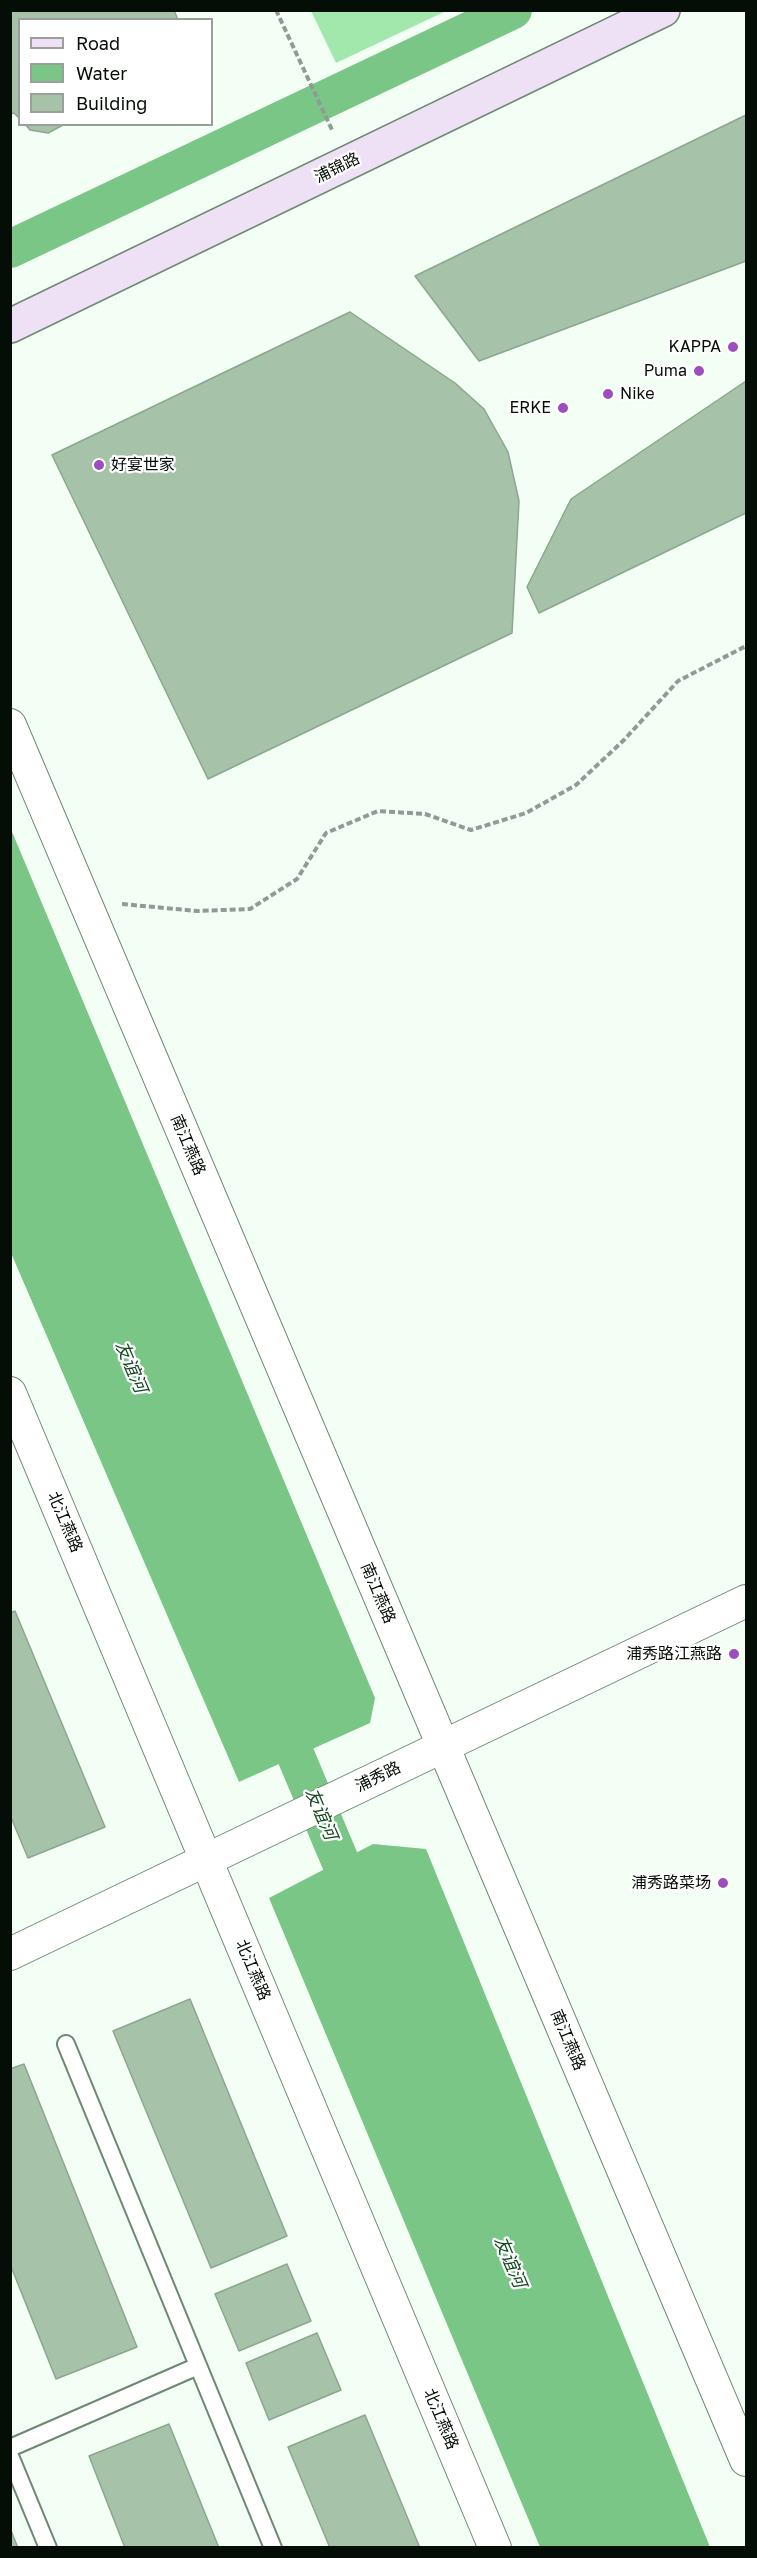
<!DOCTYPE html>
<meta charset="utf-8">
<style>
body{margin:0}
#map{position:relative;width:757px;height:2558px;overflow:hidden;background:#f3fff4;font-family:"Golos Text",sans-serif}
canvas{display:block}
.frame{position:absolute;inset:0;border:12px solid #050e06;pointer-events:none}
.legend{position:absolute;left:18px;top:18px;width:195px;height:108px;box-sizing:border-box;background:#fff;border:2px solid #9b9f9b;margin:0;padding:8px 10px;list-style:none;font-size:18px;color:#050e06}
.legend li{display:flex;align-items:center;gap:12px;height:30px}
.legend b{width:30px;border:2px solid #9b9f9b}
</style>
<div id="map">
<canvas width="757" height="2558"></canvas>
<div class="frame"></div>
<ul class="legend">
<li><b style="height:8px;background:#eee0f5"></b>Road</li>
<li><b style="height:16px;background:#7ac687"></b>Water</li>
<li><b style="height:16px;background:#a6c3a9"></b>Building</li>
</ul>
</div>
<script>
const context = document.querySelector('canvas').getContext('2d');
context.lineJoin = 'round';
function paint(path, color) { context.fillStyle = color; context.fill(path, 'evenodd'); }
const shape = rows => new Path2D(rows.map(r => 'M' + r).join(''));
function stroke(path, color, width, dash) { context.strokeStyle = color; context.lineWidth = width; context.lineCap = dash ? 'butt' : 'round'; context.setLineDash(dash || []); context.stroke(path); }
function write(font, color, halo, rows, align = 'center') {
  context.font = font + ' "Golos Text","Noto Sans SC",sans-serif'; context.lineWidth = 4.5; context.setLineDash([]); context.textBaseline = 'middle'; context.strokeStyle = halo; context.fillStyle = color; for (const [text, x, y, turn = 0] of rows) {
    context.save(); context.translate(x, y); context.rotate((+turn || 0) * Math.PI / 180); context.textAlign = isNaN(turn) ? turn : align; if (halo) context.strokeText(text, 0, 0); context.fillText(text, 0, 0); context.restore();
  }
}
paint(shape([
 [311,11,446,11,336,63]
]), '#a2e8ac');
paint(shape([
 [10,827,375,1698,370,1723,239,1782,11,1253],
 [373,1844,426,1849,710,2547,540,2547,269,1898]
]), '#7ac687');
stroke(shape([
 [10,249,513,10],
 [276,1709,360,1908]
]), '#7ac687', 38);
const building = shape([
 [10,10,174,10,178,20,20,20,20,119,14,113,10,114,10,10],
 [746,115,746,261,479,361,415,276,746,115],
 [25,124,65,124,48,133,30,130,25,124],
 [350,312,455,383,484,409,508,452,519,501,512,633,208,779,52,455,350,312],
 [746,381,746,513,539,613,527,587,571,499,746,381],
 [15,1611,105,1827,28,1858,10,1815,10,1613,15,1611],
 [190,1999,287,2236,211,2268,113,2031,190,1999],
 [24,2064,137,2347,56,2379,10,2264,10,2069,24,2064],
 [287,2264,311,2321,239,2351,215,2294,287,2264],
 [317,2333,341,2390,269,2420,246,2363,317,2333],
 [365,2415,420,2548,330,2548,288,2447,365,2415],
 [169,2424,219,2548,125,2548,89,2456,169,2424],
 [10,2528,18,2548,10,2548,10,2528]
]);
paint(building, '#a6c3a9');
stroke(building, '#8ba78f', 1.5);
const lane = shape([
 [66,2044,273,2548],
 [10,2448,198,2366],
 [10,2456,48,2548]
]);
const street = shape([
 [10,725,746,2460],
 [10,1393,495,2548],
 [10,1954,746,1601]
]);
const secondary = shape([
 [10,326,663,10]
]);
stroke(lane, '#6e8971', 20);
stroke(street, '#6e8971', 34);
stroke(secondary, '#6e8971', 36);
stroke(shape([
 [276,10,333,132],
 [122,904,197,911,250,909,297,879,326,833,378,811,425,814,471,830,526,813,576,785,624,740,678,681,746,646]
]), '#909b91', 4, [6, 3]);
stroke(lane, '#fff', 16);
stroke(street, '#fff', 32);
stroke(secondary, '#eee0f5', 33);
for (const [x, y, r, color] of [
 [733,347,6,"#9d4dbd"],
 [699,371,6,"#9d4dbd"],
 [608,394,6,"#9d4dbd"],
 [563,408,6,"#9d4dbd"],
 [99,465,6,"#9d4dbd"],
 [734,1654,6,"#9d4dbd"],
 [723,1883,6,"#9d4dbd"]
]) { const dot = new Path2D(); dot.arc(x, y, r, 0, 2 * Math.PI); context.fillStyle = color; context.fill(dot); stroke(dot, '#fff', 2); }
write('16px', '#050e06', '#fff', [
 ["浦锦路",337,168,-26],
 ["南江燕路",188,1145,67],
 ["北江燕路",65,1522,67],
 ["南江燕路",378,1593,67],
 ["浦秀路",378,1777,-26],
 ["北江燕路",253,1970,67],
 ["南江燕路",568,2040,67],
 ["北江燕路",441,2419,67]
]);
write('16px', '#050e06', '#fff', [
 ["KAPPA",721,347],
 ["Puma",687,371],
 ["Nike",620,394,"left"],
 ["ERKE",551,408],
 ["好宴世家",111,465,"left"],
 ["浦秀路江燕路",722,1654],
 ["浦秀路菜场",711,1883]
], 'right');
write('italic 18px', '#134a21', '#fff', [
 ["友谊河",131,1367,67],
 ["友谊河",321,1814,67],
 ["友谊河",510,2262,67]
]);
</script>
